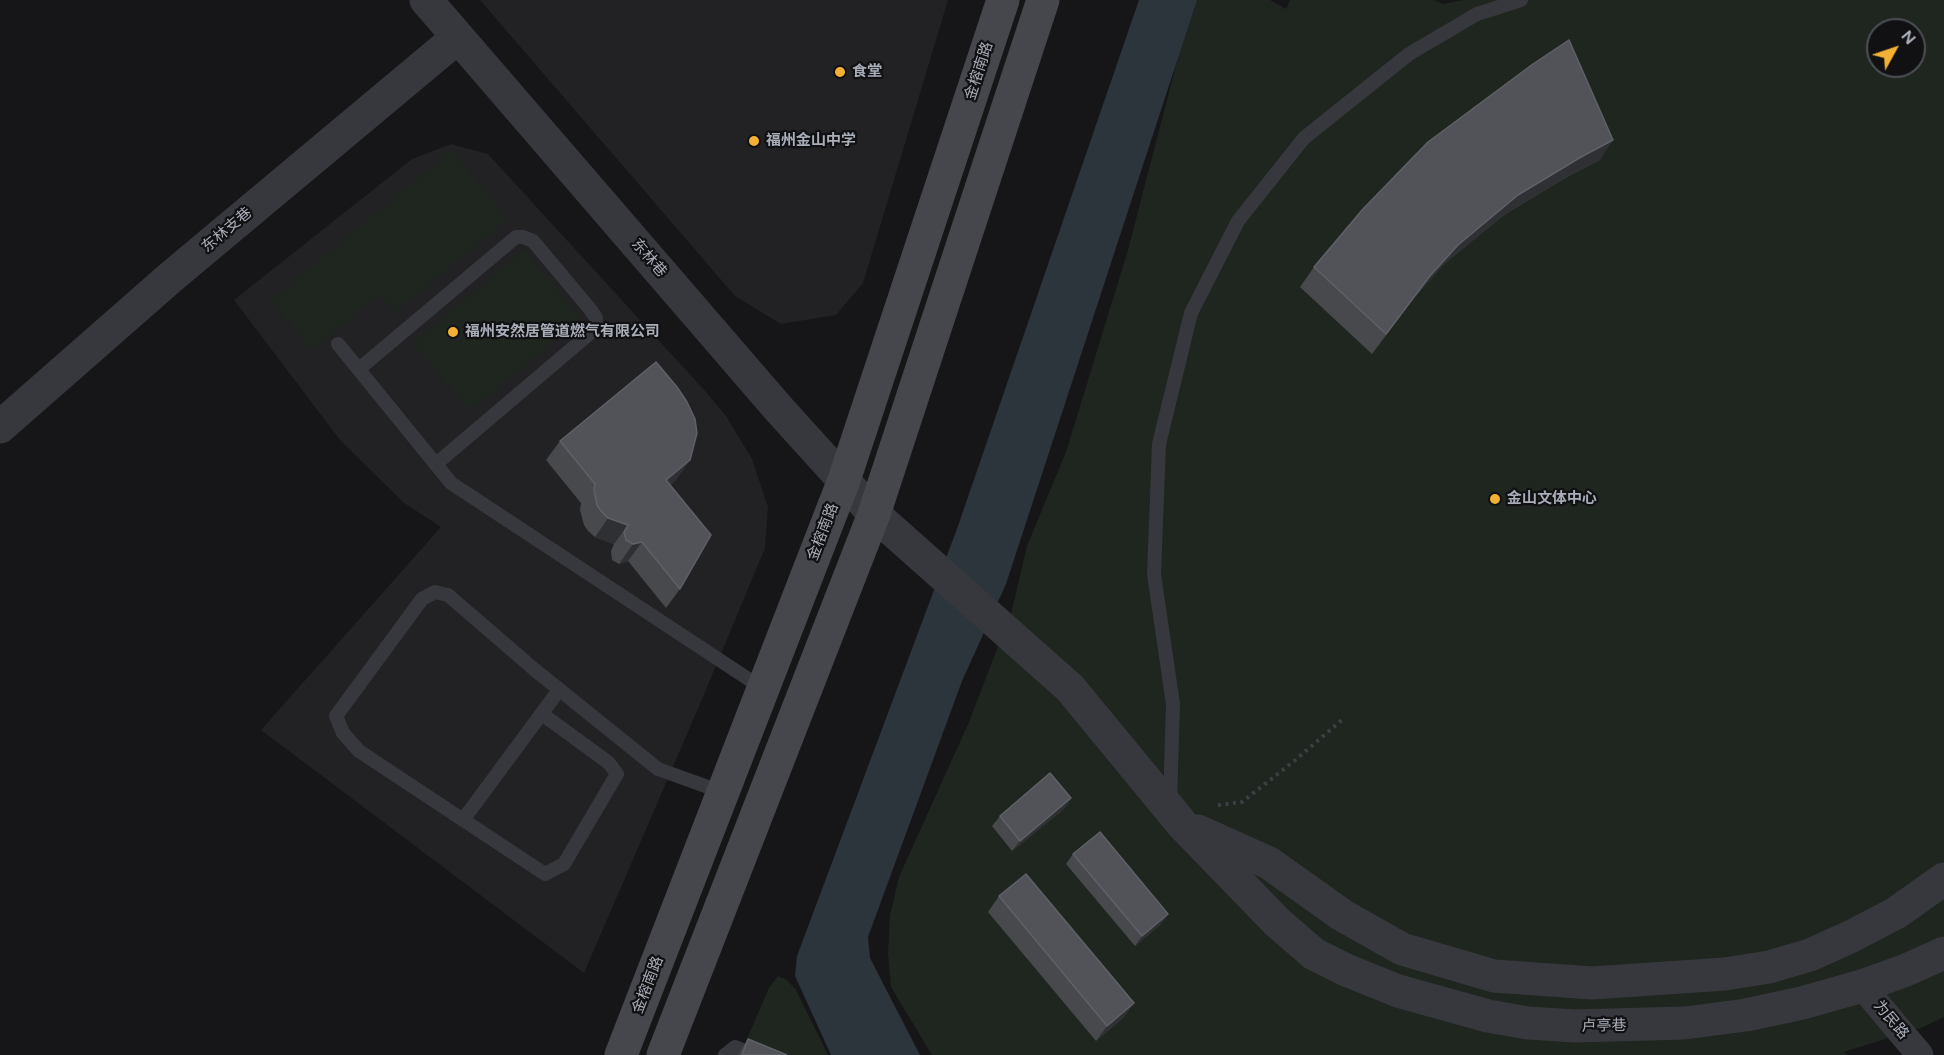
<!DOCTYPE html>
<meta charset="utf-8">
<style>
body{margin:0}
#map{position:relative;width:1944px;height:1055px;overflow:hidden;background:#161618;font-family:Figtree,sans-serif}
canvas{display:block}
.north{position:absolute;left:1866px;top:18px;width:60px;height:60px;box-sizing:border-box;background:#111113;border:2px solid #4d4f55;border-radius:50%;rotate:50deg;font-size:16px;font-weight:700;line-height:24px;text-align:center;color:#a8adb8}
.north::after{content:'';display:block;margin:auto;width:21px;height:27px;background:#f2b134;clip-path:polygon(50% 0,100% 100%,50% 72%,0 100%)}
</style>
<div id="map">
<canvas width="1944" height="1055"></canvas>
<div class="north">N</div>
</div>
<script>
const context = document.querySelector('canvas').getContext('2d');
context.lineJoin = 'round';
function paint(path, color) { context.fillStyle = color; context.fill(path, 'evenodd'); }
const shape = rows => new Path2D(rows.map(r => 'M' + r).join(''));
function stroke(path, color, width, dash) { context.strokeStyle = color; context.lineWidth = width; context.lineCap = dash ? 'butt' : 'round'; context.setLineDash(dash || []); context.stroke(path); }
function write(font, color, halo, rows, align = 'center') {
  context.font = font + ' Figtree,"Noto Sans SC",sans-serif'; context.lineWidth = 4.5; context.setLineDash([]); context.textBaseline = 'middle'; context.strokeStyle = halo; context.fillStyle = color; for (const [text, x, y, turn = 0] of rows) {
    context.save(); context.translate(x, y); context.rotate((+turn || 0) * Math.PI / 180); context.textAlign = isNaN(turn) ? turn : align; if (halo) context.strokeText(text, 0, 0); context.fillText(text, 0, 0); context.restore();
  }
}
paint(shape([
 [480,0,948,0,863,283,836,315,781,324,735,296],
 [451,144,488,154,706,392,726,416,752,459,768,507,765,548,703,697,584,973,261,730,441,527,404,503,340,440,234,300,412,159]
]), '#222225');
paint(shape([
 [1193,0,1270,0,1286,9,1290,0,1434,0,1443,4,1464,0,1944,0,1944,1017,1923,1027,1844,1052,1847,1055,932,1055,891,987,888,953,890,915,899,877,969,722,1012,610,1027,546,1066,452,1128,250],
 [1878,30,1914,30,1914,66,1878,66],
 [452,150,508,219,395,313,380,294,312,350,271,300],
 [524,250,581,318,470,411,413,343],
 [778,976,787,980,796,990,828,1055,764,1055,744,1046,769,988]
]), '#1e261f');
paint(shape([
 [1139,0,1197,0,1006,584,962,681,868,937,870,958,920,1055,831,1055,795,976,797,956,958,526]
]), '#2c353c');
stroke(shape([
 [1218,805,1242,802,1293,762,1343,719]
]), '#3d3f44', 4, [3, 4.5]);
stroke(shape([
 [338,344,451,483,762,688],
 [359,369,516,237,523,237,533,241,590,309,596,318,595,329,436,464],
 [542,714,609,763,617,774,564,864,545,874,359,751,343,733,336,716,422,599,435,592,448,595,535,670,658,769,722,792],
 [1170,803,1173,704,1154,574,1159,444,1191,313,1238,221,1304,138,1409,54,1477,14,1521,0],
 [463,820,559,690],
 [725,1055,735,1047,755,1055]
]), '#37383d', 14);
stroke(shape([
 [1862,986,1920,1055]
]), '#37383d', 27);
stroke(shape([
 [426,0,778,408,874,514,1070,688,1182,824,1277,922,1314,954,1346,970,1398,991,1488,1016,1528,1023,1575,1026,1685,1023,1746,1015,1802,1003,1862,986,1906,970,1944,953],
 [0,427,171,277,458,37],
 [1198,831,1269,863,1342,915,1402,949,1494,976,1592,983,1725,974,1769,967,1810,955,1852,936,1896,913,1944,879]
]), '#37383d', 33);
stroke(shape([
 [621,1055,844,480,1003,0],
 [663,1055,874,514,1043,0]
]), '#45474d', 33);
paint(shape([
 [1600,160,1567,177,1504,215,1444,264,1415,297,1372,354,1300,287,1314,267],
 [560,441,676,480,670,485,680,589,666,608,628,561,619,564,612,560,611,551,614,544,595,537,588,531,584,525,580,510,581,503,546,460],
 [1071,798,1064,809,1012,851,992,826,1000,816],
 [1073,854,1168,914,1161,924,1135,946,1066,864],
 [999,896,1134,1003,1123,1018,1096,1041,988,912],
 [748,1039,787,1055,738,1055]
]), '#47494d');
paint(shape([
 [1613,140,1600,160,1567,177,1504,215,1444,264,1415,297,1372,354,1429,277,1458,245,1518,195,1581,157],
 [690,460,676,480,652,500,666,480],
 [608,518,628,525,614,544,595,537],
 [642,542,628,561,619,564,633,544],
 [1071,798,1064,809,1012,851,1020,841],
 [1168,914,1161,924,1135,946,1142,936],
 [1134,1003,1123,1018,1096,1041,1107,1026]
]), '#2f3033');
const building = shape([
 [1569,40,1613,140,1581,157,1518,195,1458,245,1429,277,1386,334,1314,267,1363,209,1428,142,1533,64,1569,40],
 [656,362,677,387,687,402,695,419,697,433,690,460,666,480,711,535,680,589,642,542,633,544,626,540,624,532,628,525,608,518,601,511,597,505,594,490,595,484,560,441,656,362],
 [1050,773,1071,798,1020,841,1000,816,1050,773],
 [1100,832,1168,914,1142,936,1073,854,1100,832],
 [1026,874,1134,1003,1107,1026,999,896,1026,874],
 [748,1039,787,1055,742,1055,748,1039]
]);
paint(building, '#525359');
stroke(building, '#5f6168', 1.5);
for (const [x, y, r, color] of [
 [840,72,6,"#f2b134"],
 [754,141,6,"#f2b134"],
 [453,332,6,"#f2b134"],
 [1495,499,6,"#f2b134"]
]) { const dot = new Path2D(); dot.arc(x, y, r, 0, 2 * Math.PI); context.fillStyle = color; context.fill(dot); stroke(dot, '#111113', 2); }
write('15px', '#a8adb8', '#111113', [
 ["金榕南路",979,71,-72],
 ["东林支巷",227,230,-40],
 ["东林巷",649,258,49],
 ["金榕南路",823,532,-69],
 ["金榕南路",648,985,-69],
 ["为民路",1891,1020,50],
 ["卢亭巷",1604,1026,-1]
]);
write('bold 15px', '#a8adb8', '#111113', [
 ["食堂",852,72],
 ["福州金山中学",766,141],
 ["福州安然居管道燃气有限公司",465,332],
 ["金山文体中心",1507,499]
], 'left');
</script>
